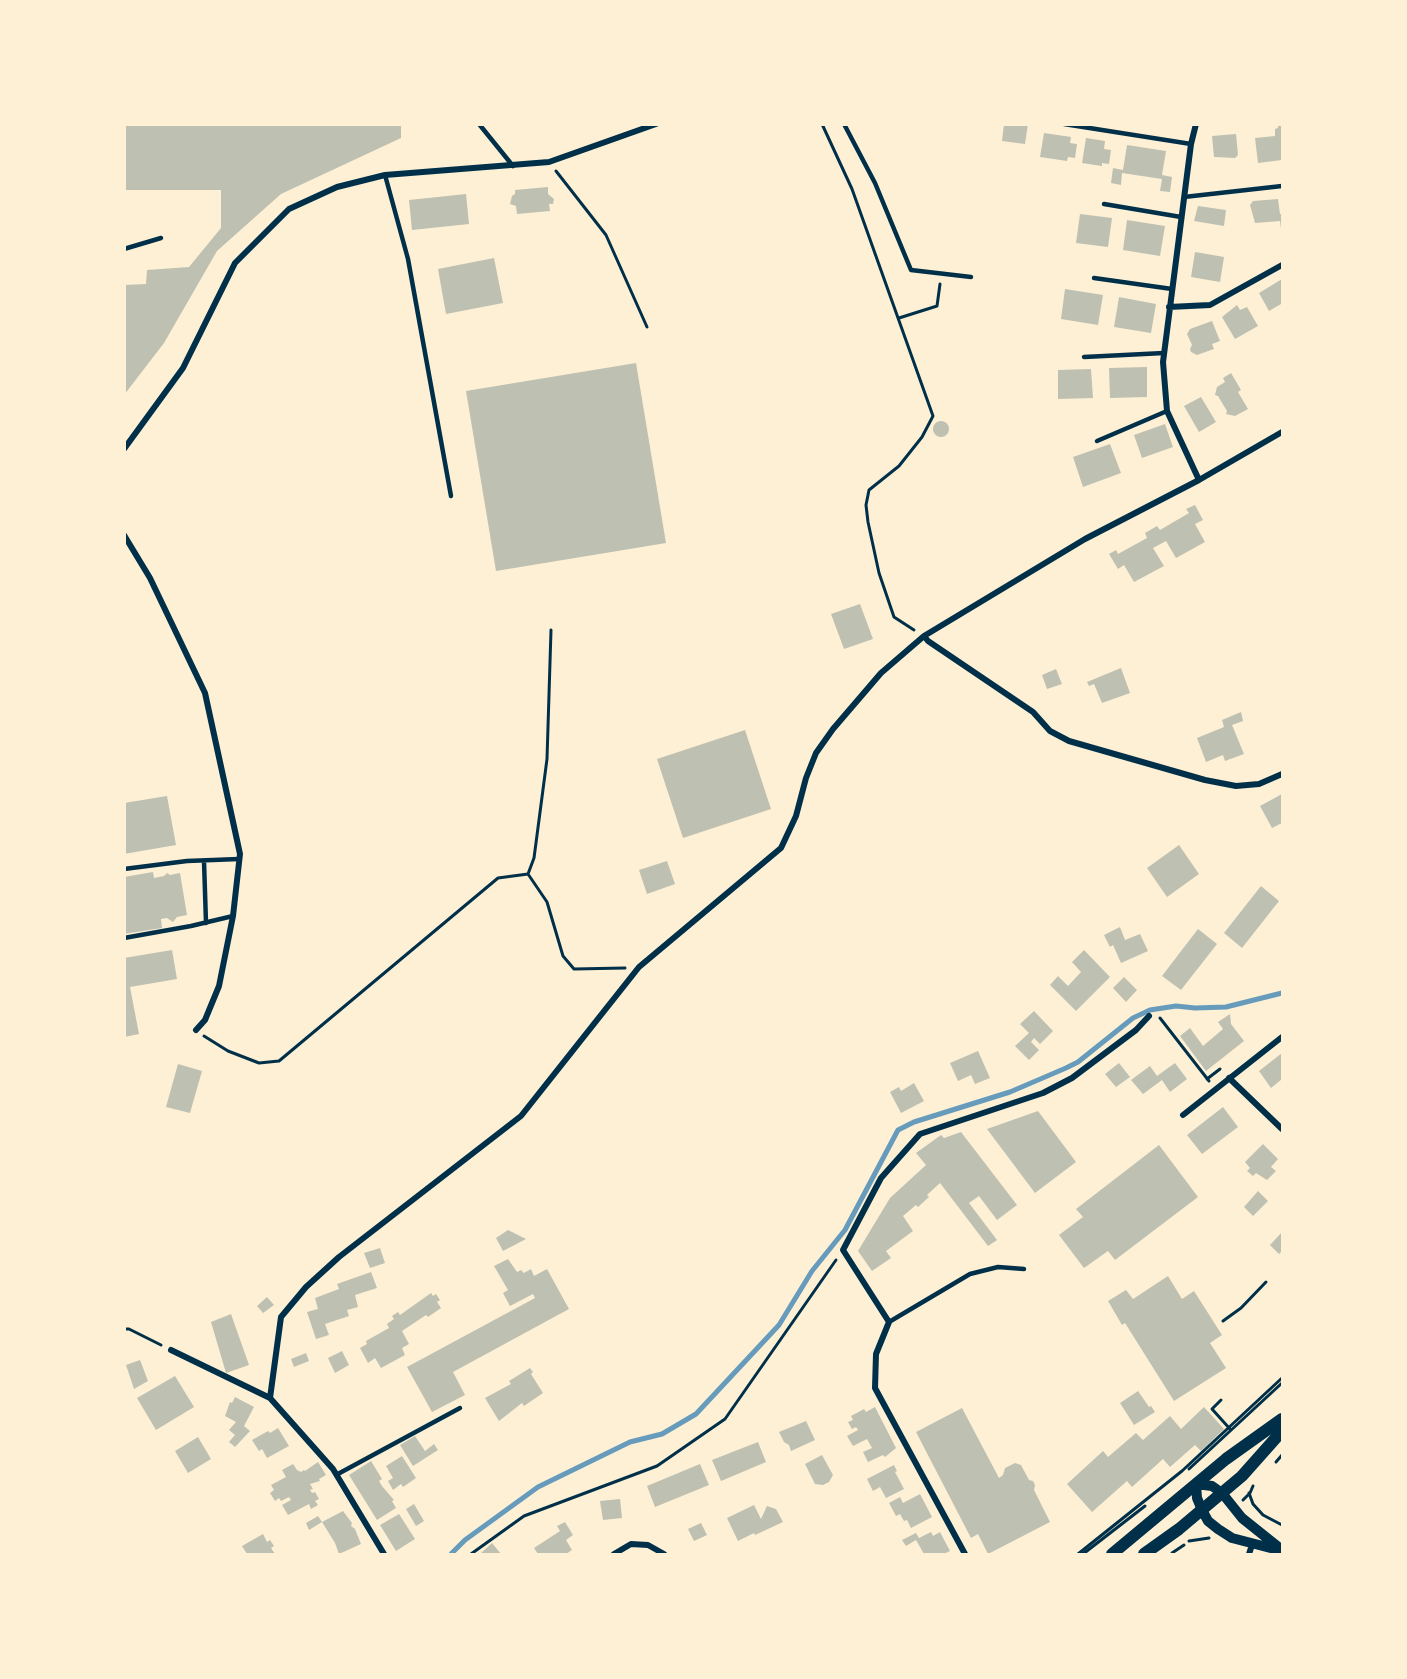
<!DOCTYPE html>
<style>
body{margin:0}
#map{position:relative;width:1407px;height:1679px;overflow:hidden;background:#fdf0d5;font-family:Jost,sans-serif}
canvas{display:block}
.frame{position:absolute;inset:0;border:126px solid #fdf0d5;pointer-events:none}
</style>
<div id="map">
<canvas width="1407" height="1679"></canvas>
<div class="frame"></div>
</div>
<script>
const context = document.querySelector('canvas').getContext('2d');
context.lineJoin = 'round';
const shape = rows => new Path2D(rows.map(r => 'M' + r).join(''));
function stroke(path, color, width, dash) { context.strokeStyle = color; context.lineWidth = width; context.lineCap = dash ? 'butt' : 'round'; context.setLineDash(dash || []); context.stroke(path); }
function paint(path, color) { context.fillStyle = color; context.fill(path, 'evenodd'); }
stroke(shape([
 [451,1554,465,1540,538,1487,630,1442,662,1434,696,1414,779,1325,812,1271,845,1230,898,1130,914,1122,1010,1092,1066,1068,1078,1062,1133,1018,1150,1010,1176,1006,1195,1008,1226,1007,1282,993]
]), '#669bbc', 5);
paint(shape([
 [124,124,401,124,401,138,281,194,217,251,164,343,124,395,124,285,146,284,147,270,189,267,221,228,221,190,124,190],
 [1004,124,1028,124,1025,144,1002,141],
 [1278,125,1282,125,1282,160,1258,163,1255,138,1275,136,1275,129,1278,128],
 [1044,133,1071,137,1070,143,1077,144,1075,158,1068,157,1067,161,1040,157],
 [1236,134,1238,155,1235,158,1214,157,1212,136],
 [1086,138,1105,141,1104,149,1111,150,1109,164,1102,163,1102,166,1082,163],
 [1127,145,1166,151,1162,175,1172,177,1170,192,1160,191,1162,179,1122,173,1121,185,1111,183,1113,168,1123,170],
 [548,187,548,194,554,199,553,204,549,204,550,211,517,214,516,206,510,204,512,196,515,194,515,190],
 [466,194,469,224,412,230,409,200],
 [1278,199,1280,214,1282,214,1282,229,1281,229,1280,221,1255,223,1250,205,1253,201],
 [1198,206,1226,210,1224,226,1194,221],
 [1080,214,1112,218,1108,247,1076,243],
 [1127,220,1165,226,1160,256,1123,250],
 [1195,252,1224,257,1220,282,1191,277],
 [494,258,503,303,446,314,438,269],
 [1282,279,1282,307,1281,304,1269,311,1259,293],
 [1065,289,1103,295,1098,325,1061,319],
 [1119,297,1156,304,1151,333,1114,327],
 [1237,305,1240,310,1247,307,1258,326,1235,339,1222,317],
 [1212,321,1220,341,1212,344,1214,349,1197,355,1191,352,1190,349,1192,345,1187,334,1190,329],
 [636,363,666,543,496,571,466,391],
 [1147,367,1147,397,1110,398,1109,368],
 [1091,369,1093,398,1058,399,1058,370],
 [1231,373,1241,390,1238,392,1248,409,1235,416,1226,414,1227,411,1218,396,1215,395,1217,387,1225,382,1223,378],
 [1201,397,1216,422,1199,432,1184,406],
 '933 429a8 8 0 1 1 16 0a8 8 0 1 1-16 0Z',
 [1165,424,1173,447,1142,458,1134,435],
 [1110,444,1121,473,1083,487,1073,457],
 [1195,505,1203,520,1195,524,1205,542,1176,558,1166,541,1153,548,1164,566,1134,582,1124,565,1118,569,1109,554,1116,550,1118,554,1147,538,1145,533,1157,526,1160,530,1189,513,1186,509],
 [860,604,873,639,844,649,831,614],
 [1121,668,1130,693,1102,703,1094,684,1089,686,1087,682],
 [1056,669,1062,684,1047,689,1042,675],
 [1241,712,1243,721,1232,725,1244,754,1225,761,1223,755,1206,762,1197,738,1224,727,1222,720],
 [745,730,771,809,683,838,657,759],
 [1282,794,1282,823,1272,828,1260,806],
 [167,796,176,845,124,854,124,803],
 [1179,845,1199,874,1167,897,1147,868],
 [667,861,675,884,647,894,639,870],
 [153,872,154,878,164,876,167,873,170,875,180,873,187,915,177,917,173,922,167,918,161,919,162,928,124,934,124,877],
 [1261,886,1279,901,1242,948,1224,933],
 [1120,927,1125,940,1140,934,1148,951,1121,963,1113,945,1110,947,1104,935],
 [1198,929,1217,944,1181,990,1162,976],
 [172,950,177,979,130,987,139,1034,124,1037,124,958],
 [1084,950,1110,977,1076,1011,1050,985,1058,976,1068,986,1081,972,1072,962],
 [1124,977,1137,990,1126,1002,1113,988],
 [1034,1011,1053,1031,1040,1044,1034,1038,1031,1042,1039,1050,1029,1060,1015,1046,1029,1033,1020,1024],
 [1230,1014,1231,1024,1244,1041,1206,1071,1180,1036,1190,1028,1203,1046,1223,1029,1218,1022],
 [978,1051,990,1078,975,1084,971,1075,958,1081,950,1063],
 [1282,1053,1282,1079,1271,1088,1259,1071],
 [1119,1063,1130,1077,1116,1087,1105,1074],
 [1175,1063,1187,1079,1170,1092,1162,1080,1143,1094,1131,1080,1150,1066,1157,1076],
 [178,1064,202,1071,190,1113,166,1107],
 [914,1083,924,1101,901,1113,890,1092,899,1087,901,1091],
 [1223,1107,1238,1127,1202,1154,1187,1135],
 [1038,1111,1076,1162,1035,1193,987,1129],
 [961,1132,1017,1205,997,1220,979,1196,969,1203,997,1240,988,1246,940,1183,927,1195,929,1197,918,1207,916,1205,903,1216,913,1231,886,1251,891,1258,872,1271,858,1251,890,1198,926,1165,916,1153,941,1135,944,1138],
 [1263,1144,1278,1159,1271,1167,1276,1171,1267,1180,1256,1173,1253,1176,1247,1171,1250,1168,1245,1162],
 [1159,1145,1198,1197,1115,1260,1108,1251,1084,1268,1059,1235,1083,1217,1076,1209],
 [1258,1191,1268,1201,1253,1216,1244,1207],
 [508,1230,526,1239,503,1251,496,1238],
 [1282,1232,1282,1251,1279,1254,1270,1245],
 [380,1248,385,1263,370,1268,364,1253],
 [508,1259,517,1272,521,1270,524,1273,531,1269,534,1276,547,1269,569,1309,453,1372,465,1395,432,1412,407,1367,535,1298,533,1294,510,1306,503,1293,508,1290,494,1266],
 [371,1272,377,1288,355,1295,358,1307,347,1310,349,1316,325,1324,329,1335,316,1339,307,1312,318,1309,315,1298,339,1289,337,1284],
 [1168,1276,1182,1299,1194,1291,1222,1335,1210,1343,1226,1368,1174,1401,1125,1323,1122,1325,1108,1301,1126,1290,1133,1299],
 [431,1293,433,1296,436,1294,440,1300,437,1302,441,1308,428,1317,426,1315,402,1331,409,1344,402,1348,405,1355,381,1368,375,1358,368,1363,360,1348,367,1344,366,1341,389,1328,387,1324,394,1319,392,1316,398,1312,400,1315],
 [267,1297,274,1305,263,1313,257,1306],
 [231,1314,249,1365,226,1373,211,1322],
 [342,1351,349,1365,335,1373,328,1358],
 [306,1353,309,1361,294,1367,291,1359],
 [140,1360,148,1381,134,1389,126,1365],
 [530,1368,533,1372,531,1374,543,1393,524,1406,522,1403,499,1421,485,1398,511,1384,509,1381],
 [175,1376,194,1407,156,1430,137,1398],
 [1138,1391,1149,1407,1151,1406,1155,1412,1134,1425,1120,1403],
 [235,1397,254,1407,244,1426,250,1431,235,1447,229,1442,235,1435,229,1430,236,1422,225,1416,230,1402,232,1403],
 [875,1407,896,1448,885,1457,883,1455,868,1462,863,1452,872,1448,867,1439,853,1446,847,1436,858,1430,856,1427,852,1429,848,1422,853,1420,851,1416,864,1409,866,1412],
 [1204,1407,1224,1429,1201,1451,1195,1445,1170,1467,1163,1459,1132,1487,1127,1481,1092,1512,1067,1484,1103,1451,1108,1457,1136,1433,1143,1440,1170,1416,1181,1429],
 [962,1408,999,1478,1003,1475,1005,1468,1015,1463,1021,1465,1029,1480,1033,1481,1035,1485,1034,1490,1050,1522,988,1554,978,1534,971,1538,916,1432],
 [806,1421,815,1440,791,1451,789,1445,784,1442,779,1432],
 [278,1428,289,1446,267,1458,262,1449,259,1451,252,1440,268,1431,270,1433],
 [415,1436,425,1451,434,1444,438,1450,413,1466,400,1445],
 [198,1437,211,1459,188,1473,175,1451],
 [758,1442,766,1462,721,1481,712,1460],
 [822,1455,833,1475,829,1482,823,1485,815,1484,805,1464],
 [402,1456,416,1478,403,1487,401,1484,393,1490,388,1481,393,1478,386,1466],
 [371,1461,382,1479,379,1481,382,1486,394,1500,392,1501,396,1508,377,1520,349,1475],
 [318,1462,326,1475,319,1479,320,1481,310,1484,313,1489,310,1490,312,1493,315,1492,319,1499,315,1501,318,1505,311,1509,309,1504,288,1515,282,1505,291,1500,289,1497,281,1501,279,1498,275,1501,270,1493,274,1490,271,1485,286,1477,282,1470,293,1464,297,1470,301,1472,304,1470,305,1471],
 [700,1464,709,1485,655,1507,647,1486],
 [894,1465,897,1471,895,1472,904,1489,886,1498,880,1487,873,1491,867,1479],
 [920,1494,932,1517,911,1528,907,1520,904,1521,900,1514,896,1516,889,1503,900,1497,903,1503],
 [620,1499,622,1518,603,1520,600,1501],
 [414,1504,424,1521,416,1526,406,1509],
 [754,1505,761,1519,767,1506,776,1509,783,1522,755,1535,754,1533,738,1541,727,1518],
 [343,1511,352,1523,351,1526,355,1529,361,1544,339,1554,335,1543,322,1522],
 [399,1514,415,1539,396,1551,380,1525],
 [318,1516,322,1522,309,1530,306,1523],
 [565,1522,573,1535,566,1540,572,1550,566,1554,538,1554,534,1548,560,1531,557,1526],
 [701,1523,707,1535,694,1541,688,1529],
 [931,1532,933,1536,940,1532,950,1551,944,1554,924,1554,916,1540,906,1546,902,1540,916,1533,919,1538],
 [263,1534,267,1542,270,1540,274,1546,271,1548,275,1554,247,1554,242,1546],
 [492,1543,501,1554,480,1554]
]), '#bec0b2');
stroke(shape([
 [822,124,852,189,933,416,922,437,899,466,869,490,866,505,868,522,879,573,894,617,914,630],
 [556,171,606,235,647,327],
 [899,318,937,306,940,284],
 [551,630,547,759,534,858,528,874,547,902,563,956,574,969,625,968],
 [1160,1018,1209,1081],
 [204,1036,228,1051,259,1063,279,1061,498,878,528,874],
 [1207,1079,1220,1069],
 [1223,1321,1241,1308,1266,1282],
 [124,1329,129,1329,161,1345],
 [1221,1400,1212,1409,1230,1429],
 [1276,1462,1282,1455],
 [1189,1469,1282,1383],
 [1249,1493,1253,1504,1263,1515,1282,1525],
 [1243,1500,1250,1493,1253,1486],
 [1189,1541,1209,1538],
 [1172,1553,1184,1545],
 [471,1554,524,1516,657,1466,725,1419,836,1260],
 [1078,1554,1182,1471,1282,1378],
 [1083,1554,1145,1506]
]), '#003049', 3);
stroke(shape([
 [479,124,513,166],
 [844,124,875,183,911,270,971,277],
 [1064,124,1191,144],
 [385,175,408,259,451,496],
 [1184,197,1282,186],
 [1104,204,1181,217],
 [124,249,161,238],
 [1094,278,1172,289],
 [1084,357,1164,353],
 [1097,441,1167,411],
 [204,861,206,923],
 [124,869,187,861,239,859],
 [124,938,191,926,233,916],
 [889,1322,970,1274,998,1267,1024,1269],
 [336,1475,460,1408]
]), '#003049', 4.5);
stroke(shape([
 [1196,124,1191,144,1163,362,1167,411,1199,480],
 [1169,307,1210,305,1282,265],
 [124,449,183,368,235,263,289,209,337,187,385,175,549,162,656,124],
 [124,535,150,578,205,693,240,854,233,916,219,986,205,1020,196,1030],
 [924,636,928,641,1033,712,1050,731,1069,741,1205,780,1236,786,1259,784,1282,774],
 [1229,1078,1282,1129],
 [1183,1115,1282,1037],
 [171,1350,270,1398,333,1469,384,1554],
 [270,1398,281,1317,306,1287,339,1257,521,1116,639,967,781,848,796,816,806,778,816,753,833,729,881,673,924,636,1085,539,1199,480,1282,432],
 [614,1554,631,1544,648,1545,664,1554],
 [965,1554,875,1388,876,1354,889,1322,843,1250,881,1178,920,1134,1043,1093,1072,1078,1136,1030,1149,1016],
 [1249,1554,1252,1545]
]), '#003049', 6);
stroke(shape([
 [1282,1550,1242,1518,1222,1493,1212,1486,1196,1484,1197,1498,1202,1510,1208,1521,1218,1529,1232,1538,1282,1551]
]), '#003049', 10);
stroke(shape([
 [1112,1554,1226,1459,1282,1419],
 [1144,1554,1179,1529,1242,1476,1282,1431]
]), '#003049', 12);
</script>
